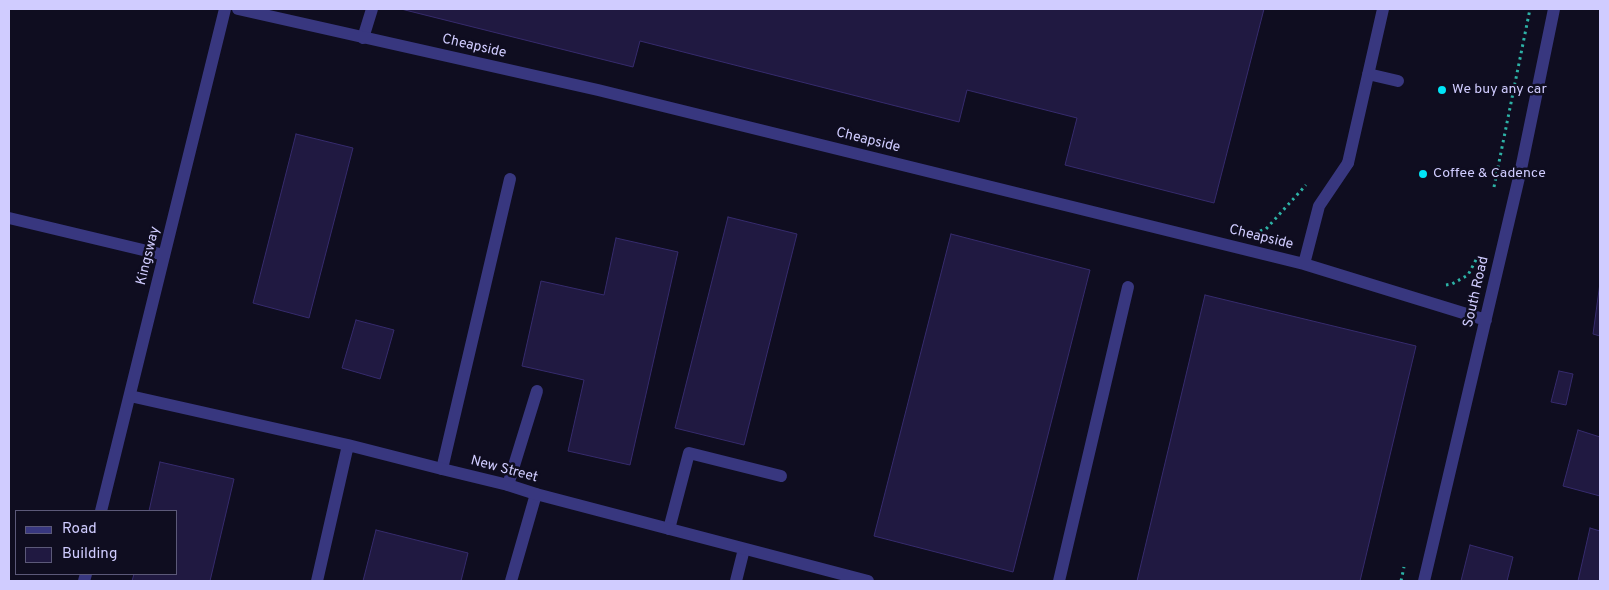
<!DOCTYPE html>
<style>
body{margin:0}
#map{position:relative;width:1609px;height:590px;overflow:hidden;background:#0f0d20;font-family:Overpass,sans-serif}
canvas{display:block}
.frame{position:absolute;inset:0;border:10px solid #d0ccff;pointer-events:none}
.legend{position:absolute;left:15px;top:510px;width:162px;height:65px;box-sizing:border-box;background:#0f0d20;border:1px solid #5c5979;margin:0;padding:6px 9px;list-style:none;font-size:15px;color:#d0ccff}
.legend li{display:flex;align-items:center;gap:10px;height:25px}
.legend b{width:25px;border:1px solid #5c5979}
</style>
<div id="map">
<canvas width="1609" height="590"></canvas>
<div class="frame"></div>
<ul class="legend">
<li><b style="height:6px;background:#38377f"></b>Road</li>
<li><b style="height:14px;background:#201941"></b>Building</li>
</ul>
</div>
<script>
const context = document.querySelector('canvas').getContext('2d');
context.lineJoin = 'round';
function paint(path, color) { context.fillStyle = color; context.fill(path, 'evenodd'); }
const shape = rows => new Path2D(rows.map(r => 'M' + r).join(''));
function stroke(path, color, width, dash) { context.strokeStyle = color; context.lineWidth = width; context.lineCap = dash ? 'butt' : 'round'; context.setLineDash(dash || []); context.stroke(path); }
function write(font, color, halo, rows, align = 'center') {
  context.font = font + ' Overpass,sans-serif'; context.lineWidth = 5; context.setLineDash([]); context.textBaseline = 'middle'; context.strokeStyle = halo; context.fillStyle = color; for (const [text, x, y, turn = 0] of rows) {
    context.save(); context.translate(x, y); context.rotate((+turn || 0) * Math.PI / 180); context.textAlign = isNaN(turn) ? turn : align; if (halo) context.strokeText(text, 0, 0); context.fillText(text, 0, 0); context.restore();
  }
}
const building = shape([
 [401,9,1264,9,1214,203,1065,165,1077,118,967,90,959,122,640,41,633,67,401,9],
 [296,134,353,148,309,318,253,303,296,134],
 [728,217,797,234,744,445,675,428,728,217],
 [951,234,1090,270,1013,572,874,536,951,234],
 [616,238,678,252,630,465,568,451,584,380,522,366,541,281,604,295,616,238],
 [1600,283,1600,336,1593,334,1600,283],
 [1205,295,1416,346,1360,581,1137,581,1205,295],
 [356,320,394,330,380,379,342,368,356,320],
 [1559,371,1573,374,1566,405,1551,402,1559,371],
 [1578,430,1600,437,1600,496,1563,486,1578,430],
 [160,462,234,479,210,581,132,581,134,574,176,574,176,511,149,511,160,462],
 [1590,528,1600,531,1600,581,1578,581,1590,528],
 [376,530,468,553,461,581,363,581,376,530],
 [1470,545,1513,557,1507,581,1461,581,1470,545]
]);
paint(building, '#201941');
stroke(building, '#362b6d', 1);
stroke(shape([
 [1494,187,1530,9],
 [1260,231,1266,229,1306,185],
 [1446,285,1452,284,1468,275,1478,256],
 [1401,581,1404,567]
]), '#2db2a6', 3, [2.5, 4]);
stroke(shape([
 [363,38,372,9],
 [1368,74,1398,81],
 [1348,163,1383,9],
 [9,218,164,255],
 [442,469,510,179],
 [508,485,537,391],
 [669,529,689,453,781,476],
 [511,581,536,494],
 [736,581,744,549],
 [1059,581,1128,287]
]), '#38377f', 12);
stroke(shape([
 [238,9,598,90,1304,264,1486,320],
 [1304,264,1319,206,1348,163],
 [130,396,348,445,442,469,508,485,536,494,868,581],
 [101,511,225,9],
 [84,581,86,574],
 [317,581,348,445],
 [1424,581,1521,169,1554,9]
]), '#38377f', 12);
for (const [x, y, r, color] of [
 [1442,90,5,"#00e5f7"],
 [1423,174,5,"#00e5f7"]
]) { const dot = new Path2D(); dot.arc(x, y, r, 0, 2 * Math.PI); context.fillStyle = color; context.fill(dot); stroke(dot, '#0f0d20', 2); }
write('14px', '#d0ccff', '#0f0d20', [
 ["Cheapside",474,47,13],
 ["Cheapside",868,141,14],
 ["Cheapside",1261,238,14],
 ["Kingsway",149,256,-76],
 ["South Road",1477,292,-77],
 ["New Street",504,470,15]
]);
write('14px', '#d0ccff', '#0f0d20', [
 ["We buy any car",1452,90],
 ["Coffee & Cadence",1433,174]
], 'left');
</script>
